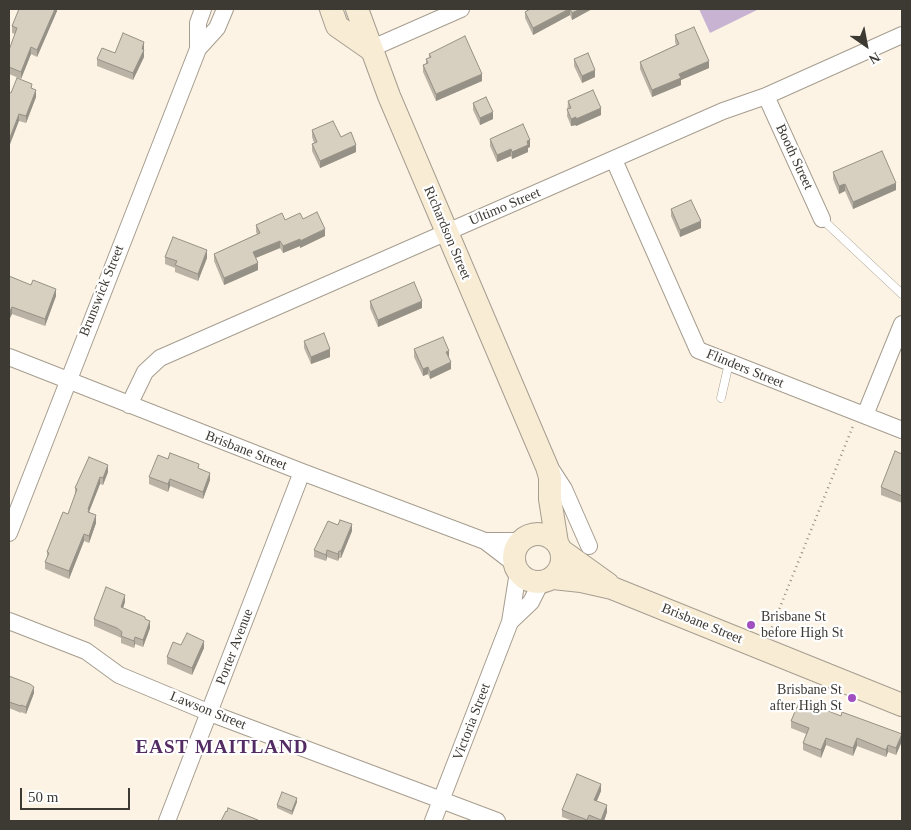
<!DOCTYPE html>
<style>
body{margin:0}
#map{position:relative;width:911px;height:830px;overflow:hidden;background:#fcf3e4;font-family:Georgia,serif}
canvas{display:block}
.frame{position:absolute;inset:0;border:10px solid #3d3a34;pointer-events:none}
.north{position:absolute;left:841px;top:20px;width:50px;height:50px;-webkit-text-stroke:4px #fff;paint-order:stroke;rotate:147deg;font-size:14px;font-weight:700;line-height:20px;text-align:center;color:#3d3a34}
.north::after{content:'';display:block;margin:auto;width:18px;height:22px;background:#3d3a34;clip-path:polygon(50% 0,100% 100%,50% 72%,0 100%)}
.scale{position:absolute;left:20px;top:788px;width:110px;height:22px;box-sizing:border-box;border:2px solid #3d3a34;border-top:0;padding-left:6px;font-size:15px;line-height:18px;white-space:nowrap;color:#3d3a34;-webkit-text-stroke:4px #fff;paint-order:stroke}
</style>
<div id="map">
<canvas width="911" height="830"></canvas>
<div class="frame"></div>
<div class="north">N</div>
<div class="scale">50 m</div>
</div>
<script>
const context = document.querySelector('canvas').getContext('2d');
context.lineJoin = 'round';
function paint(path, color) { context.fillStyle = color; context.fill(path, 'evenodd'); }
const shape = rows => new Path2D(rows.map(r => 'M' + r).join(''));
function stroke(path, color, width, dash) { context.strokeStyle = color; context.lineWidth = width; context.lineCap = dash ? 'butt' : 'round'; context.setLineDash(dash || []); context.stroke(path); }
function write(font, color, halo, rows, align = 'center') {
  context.font = font + ' Georgia,serif'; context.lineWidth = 4.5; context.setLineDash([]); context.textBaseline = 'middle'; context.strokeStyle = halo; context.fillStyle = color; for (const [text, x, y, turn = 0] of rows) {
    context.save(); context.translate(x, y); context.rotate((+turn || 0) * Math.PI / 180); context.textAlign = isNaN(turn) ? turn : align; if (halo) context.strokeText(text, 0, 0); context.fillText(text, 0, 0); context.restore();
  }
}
paint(shape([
 [699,9,759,9,710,33]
]), '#c8b4d2');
const service = shape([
 [822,219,902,294],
 [721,398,729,363]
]);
const minor = shape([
 [198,49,198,23,203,9],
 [370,49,461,9],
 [766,96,822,219],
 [614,160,698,350,902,430],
 [9,357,302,472,485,541,515,564],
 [129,405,145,372,160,358,723,111,766,96,902,35],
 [865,415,902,324],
 [549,466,564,489,589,546],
 [9,533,198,49,217,28,225,9],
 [485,541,522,541],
 [9,621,86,651,119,675,210,713,497,821],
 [510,622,531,602,541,582],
 [167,821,302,472],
 [433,821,510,622,518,572]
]);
const secondary = shape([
 [331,9,337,26,370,49],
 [357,9,389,96,547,467,550,477,550,499,557,543],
 '514 558a24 24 0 1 1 48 0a24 24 0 1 1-48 0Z',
 [562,551,608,584],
 [553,578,581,581,612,588,902,705]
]);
stroke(service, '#a59d8f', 9);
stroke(minor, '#a59d8f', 18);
stroke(secondary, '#a59d8f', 24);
stroke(shape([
 [770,632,853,426]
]), '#948f84', 2.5, [1, 4]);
stroke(service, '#fff', 8);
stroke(minor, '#fff', 16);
stroke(secondary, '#f8ecd5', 22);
paint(shape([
 [57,9,57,11,37,57,31,54,21,79,9,74,9,50,15,34,12,33,12,26],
 [530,9,592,9,572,20,570,15,533,35,525,18,525,12],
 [675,35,709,68,681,80,681,85,652,97,640,69,640,62,676,45,675,42],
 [144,42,144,57,133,80,97,66,97,59],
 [429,54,482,81,436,101,423,72,423,65,426,64,426,59,429,58],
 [574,59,595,77,582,83,574,66],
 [32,89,36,97,26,123,19,121,11,93],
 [568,101,601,115,576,126,576,125,571,126,567,116],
 [473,103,493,119,480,125,473,110],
 [312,130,341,137,356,152,320,168,312,151,312,144,314,143,312,137],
 [490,139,530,147,528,148,528,152,512,159,511,156,497,162,490,146],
 [833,172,896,190,853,209,845,191,839,194,833,179],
 [671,209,701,228,680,237,671,216],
 [303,219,325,236,300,248,300,246,283,253,280,248,256,258,258,270,224,285,214,261,214,254,257,234,256,232,256,225,285,220],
 [165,257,207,258,198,281,175,272,175,268,165,264],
 [9,276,56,296,45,326,12,314,10,318,9,318],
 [370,301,422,308,378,327,370,308],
 [304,341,330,357,311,364,304,348],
 [414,349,449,358,451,369,430,379,428,374,423,376,414,357],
 [902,454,902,503,881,495,881,487],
 [168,459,199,469,210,480,203,499,170,486,168,492,149,484,149,477],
 [108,472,103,485,100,484,89,512,96,523,89,543,84,541,69,579,45,569,45,562,47,558,47,552,68,514,75,495,75,488],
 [352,531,341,558,339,558,338,561,327,557,326,561,314,557,314,550],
 [125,602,123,608,145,619,150,628,143,647,135,644,134,648,121,643,121,638,117,636,94,626,94,619],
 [181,645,204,648,192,675,167,664,167,657],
 [9,676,34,693,26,714,21,712,21,713,9,708],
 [791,721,902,741,896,755,888,752,886,757,857,746,853,756,826,745,821,758,803,750,803,743,806,734,791,728],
 [601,791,597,801,607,812,604,821,573,821,562,817,562,810],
 [297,802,292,815,277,808,277,805]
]), '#b9b2a5');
paint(shape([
 [55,9,57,9,57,11,37,57,37,50],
 [570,9,570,15,533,35,533,28],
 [580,9,592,9,572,20,572,13],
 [144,42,144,57,133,80,133,73],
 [31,47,31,54,21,79,21,72],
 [709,61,709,68,681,80,681,85,652,97,652,90,679,74],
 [595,70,595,77,582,83,582,76],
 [482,74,482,81,436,101,436,94],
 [36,90,36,97,26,123,26,116],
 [601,108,601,115,576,126,576,119],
 [493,112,493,119,480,125,480,118],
 [19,114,19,121,9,147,9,140],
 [576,117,576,125,571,126,571,119],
 [530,140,530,147,528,148,528,152,512,159,512,152,527,141],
 [356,145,356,152,320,168,320,161],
 [511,149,511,156,497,162,497,155],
 [896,183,896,190,853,209,853,202],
 [845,184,845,191,839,194,839,186],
 [701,221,701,228,680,237,680,230],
 [325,229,325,236,300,248,300,241],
 [300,239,300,246,283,253,283,246],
 [280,241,280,248,253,259,253,252],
 [207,250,207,258,198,281,198,274],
 [258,263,258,270,224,285,224,278],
 [56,289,56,296,45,326,45,319],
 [422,301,422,308,378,327,378,320],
 [12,307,12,314,10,318,10,311],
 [330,349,330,357,311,364,311,357],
 [449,351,449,358,446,352],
 [451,362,451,369,430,379,430,372],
 [428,367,428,374,423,376,423,369],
 [108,465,108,472,103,485,103,478],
 [210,473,210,480,203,499,203,492],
 [100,477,100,484,89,512,89,516,88,509],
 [170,479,170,486,168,492,168,484],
 [96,515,96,523,89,543,89,536],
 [352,524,352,531,341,558,341,551],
 [84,534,84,541,69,579,69,571],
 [327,550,327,557,326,561,326,555],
 [339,551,339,558,338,561,338,554],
 [125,595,125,602,121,614,121,607],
 [150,621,150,628,143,647,143,640],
 [135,637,135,644,134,648,134,641],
 [204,641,204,648,192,675,192,668],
 [34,687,34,693,26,714,26,707],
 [902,734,902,741,896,755,896,748],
 [826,738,826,745,821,758,821,750],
 [857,738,857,746,853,756,853,748],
 [888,745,888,752,886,757,886,750],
 [601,784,601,791,594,807,594,800],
 [297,798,297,802,292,815,292,811],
 [607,805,607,812,604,821,601,821]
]), '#969186');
const building = shape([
 [19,9,55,9,37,50,31,47,21,72,9,67,9,50,17,28,12,26,19,9],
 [530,9,569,9,533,28,525,12,530,9],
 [570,9,580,9,572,13,570,9],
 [694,27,709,61,679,74,681,78,652,90,640,62,679,44,675,35,694,27],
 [123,33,144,42,142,49,144,50,133,73,97,59,102,48,115,53,123,33],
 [465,36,482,74,436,94,423,65,428,63,426,59,431,57,429,54,465,36],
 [588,53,595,70,582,76,574,59,588,53],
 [17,78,32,84,31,88,36,90,26,116,19,114,9,140,9,92,11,93,17,78],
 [593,90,601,108,576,119,576,117,571,119,567,109,571,108,568,101,593,90],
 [486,97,493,112,480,118,473,103,486,97],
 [333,121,341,137,351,132,356,145,320,161,312,144,317,142,312,130,333,121],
 [523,124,530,140,527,141,528,145,512,152,511,149,497,155,490,139,523,124],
 [882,151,896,183,853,202,845,184,839,186,833,172,882,151],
 [691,200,701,221,680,230,671,209,691,200],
 [317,212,325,229,300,241,300,239,283,246,280,241,253,252,258,263,224,278,214,254,260,233,256,225,282,213,285,220,300,213,303,219,317,212],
 [173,237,207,250,198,274,175,265,177,261,165,257,173,237],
 [9,276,31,285,33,280,56,289,45,319,12,307,10,311,9,311,9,276],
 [414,282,422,301,378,320,370,301,414,282],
 [324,333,330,349,311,357,304,341,324,333],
 [443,337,449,351,446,352,451,362,430,372,428,367,423,369,414,349,443,337],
 [895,451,902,454,902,496,881,487,895,451],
 [170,453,199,464,198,468,210,473,203,492,170,479,168,484,149,477,158,455,168,459,170,453],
 [89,457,108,465,103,478,100,477,88,509,89,509,88,512,96,515,89,536,84,534,69,571,45,562,49,553,47,552,63,512,68,514,77,489,75,488,89,457],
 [340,520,352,524,341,551,339,551,338,554,327,550,326,555,314,550,328,521,338,525,340,520],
 [106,587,125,595,121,607,145,617,145,619,150,621,143,640,135,637,134,641,121,636,122,632,117,628,94,619,106,587],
 [187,633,204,641,192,668,167,657,173,642,181,645,187,633],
 [9,676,30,684,34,687,26,707,21,705,21,706,9,702,9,676],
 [800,700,841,716,842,712,902,734,896,748,888,745,886,750,857,738,853,748,826,738,821,750,803,743,809,728,791,721,800,700],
 [577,774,601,784,594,800,607,805,601,820,589,815,587,820,562,810,577,774],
 [282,792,297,798,292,811,277,805,282,792],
 [228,808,258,820,258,821,221,821,226,811,227,812,228,808]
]);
paint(building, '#d7cfc0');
stroke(building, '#969186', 1);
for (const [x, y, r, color] of [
 [751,625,5,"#9f4fbf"],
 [852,698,5,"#9f4fbf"]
]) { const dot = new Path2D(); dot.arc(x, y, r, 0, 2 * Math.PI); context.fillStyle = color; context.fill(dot); stroke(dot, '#fff', 2); }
write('14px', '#3d3a34', '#fff', [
 ["Booth Street",794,157,65],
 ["Ultimo Street",505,207,-23],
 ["Richardson Street",447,233,67],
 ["Brunswick Street",102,291,-68],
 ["Flinders Street",745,369,22],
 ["Brisbane Street",246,451,21],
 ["Brisbane Street",702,624,22],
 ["Porter Avenue",235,647,-69],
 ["Lawson Street",208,711,22],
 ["Victoria Street",472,722,-69]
]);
write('14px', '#3d3a34', '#fff', [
 ["Brisbane St",761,617],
 ["before High St",761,633],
 ["Brisbane St",842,690,"right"],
 ["after High St",842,706,"right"]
], 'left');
context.letterSpacing = '1px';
write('bold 19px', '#532c63', '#fff', [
 ["EAST MAITLAND",222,748]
]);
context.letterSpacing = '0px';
</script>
